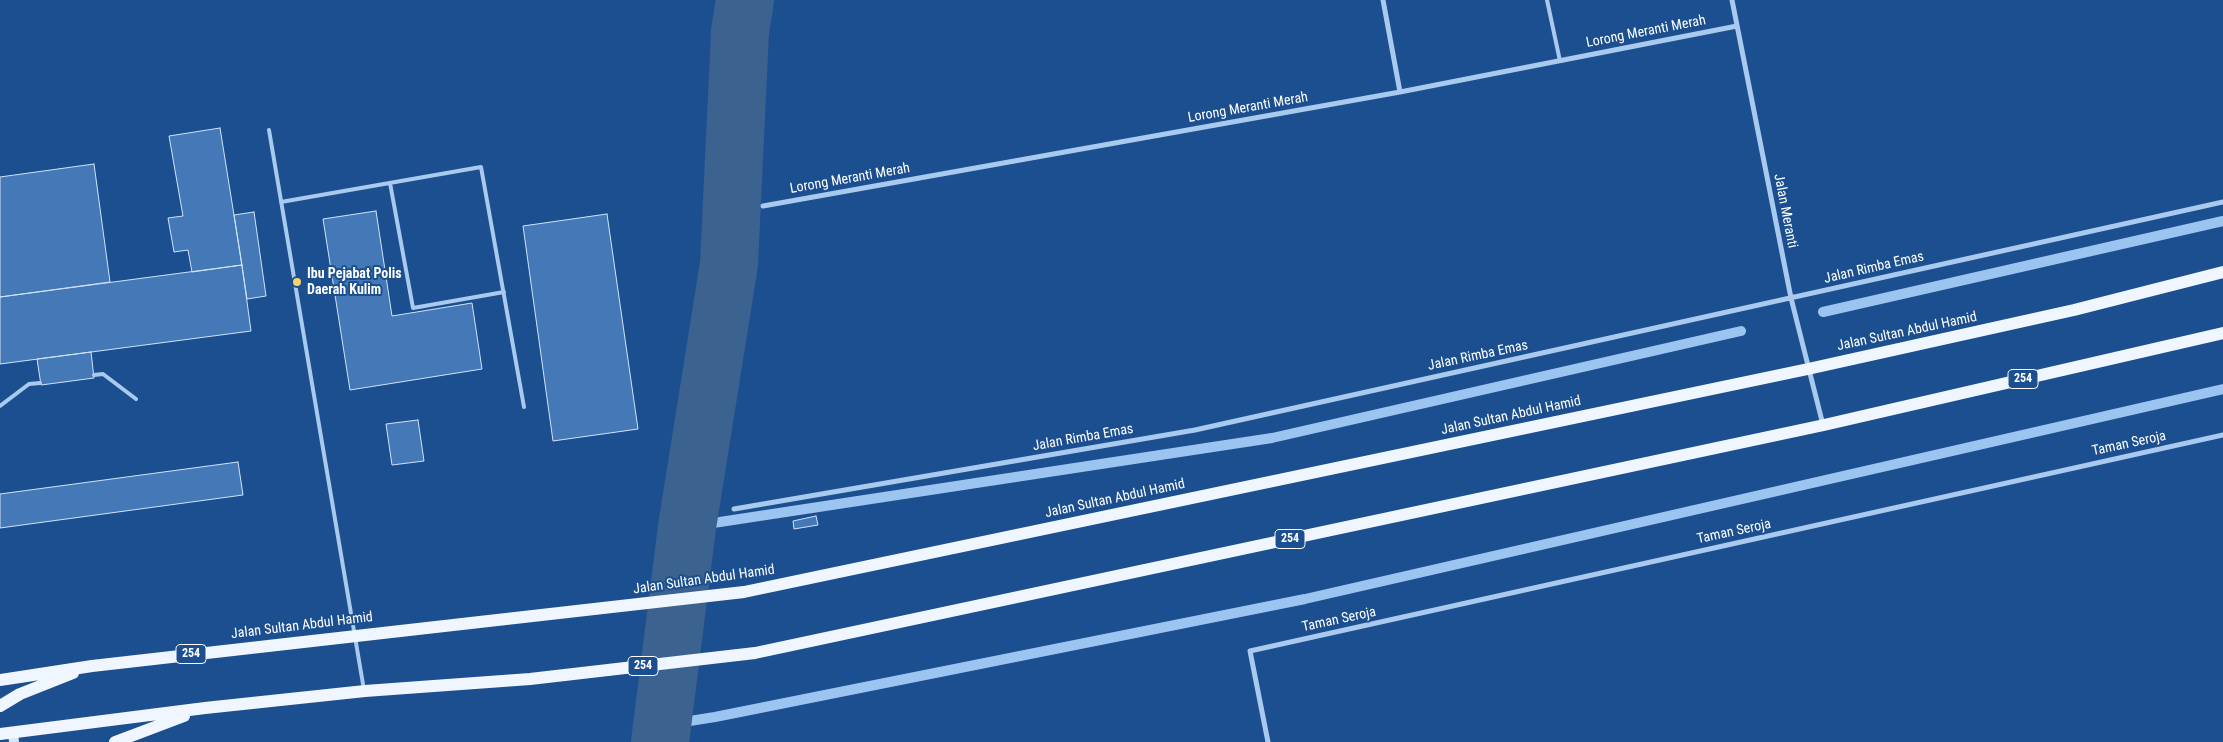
<!DOCTYPE html>
<style>
body{margin:0}
canvas{display:block;background:#1b4f8f}
</style>
<canvas width="2223" height="742"></canvas>
<script>
const context = document.querySelector('canvas').getContext('2d');
context.lineJoin = 'round';
const shape = rows => new Path2D(rows.map(r => 'M' + r).join(''));
function stroke(path, color, width, dash) { context.strokeStyle = color; context.lineWidth = width; context.lineCap = dash ? 'butt' : 'round'; context.setLineDash(dash || []); context.stroke(path); }
function paint(path, color) { context.fillStyle = color; context.fill(path, 'evenodd'); }
function write(font, color, halo, rows, align = 'center') {
  context.font = font + ' "Roboto Condensed",sans-serif'; context.lineWidth = 4; context.setLineDash([]); context.textBaseline = 'middle'; context.strokeStyle = halo; context.fillStyle = color; for (const [text, x, y, turn = 0] of rows) {
    context.save(); context.translate(x, y); context.rotate((+turn || 0) * Math.PI / 180); context.textAlign = isNaN(turn) ? turn : align; if (halo) context.strokeText(text, 0, 0); context.fillText(text, 0, 0); context.restore();
  }
}
stroke(shape([
 [1823,312,2223,221],
 [687,527,1272,438,1741,331],
 [664,725,715,717,1305,599,2223,389]
]), '#9cc4f0', 10);
stroke(shape([
 [660,742,687,527,729,264,740,32,745,0]
]), '#3c6290', 58);
const building = shape([
 [220,128,242,265,192,272,188,250,174,252,168,218,183,216,169,136,220,128],
 [94,164,110,282,0,297,0,177,94,164],
 [376,211,392,316,472,303,482,369,350,390,323,219,376,211],
 [254,212,266,296,247,299,234,215,254,212],
 [607,214,638,429,553,441,523,226,607,214],
 [242,265,251,331,0,364,0,297,242,265],
 [91,352,94,378,41,385,37,359,91,352],
 [418,420,424,461,392,465,386,424,418,420],
 [238,462,243,495,0,528,0,494,238,462],
 [816,516,818,525,794,529,793,521,816,516]
]);
paint(building, '#4478b7');
stroke(building, '#cfe3fa', 1);
stroke(shape([
 [1547,0,1560,61],
 [269,130,364,690],
 [390,183,413,308,504,292],
 [281,202,481,167,524,407],
 [94,375,103,374,136,399],
 [0,406,29,384,40,383]
]), '#a9c9ee', 4);
stroke(shape([
 [1383,0,1400,92],
 [1732,0,1791,298,1823,425],
 [763,206,1400,92,1737,26],
 [734,509,1195,430,2223,202],
 [1268,742,1250,651,2223,435]
]), '#a9c9ee', 5);
stroke(shape([
 [13,732,14,742]
]), '#d6e6fa', 10);
stroke(shape([
 [0,680,92,666,744,592,1808,369,2074,310,2223,272],
 [0,706,20,694,73,673],
 [0,734,205,708,365,691,530,679,755,653,1824,425,2223,333],
 [115,742,184,716]
]), '#f0f6ff', 12);
for (const [x, y, r, color] of [
 [297,282,5,"#ffd166"]
]) { const dot = new Path2D(); dot.arc(x, y, r, 0, 2 * Math.PI); context.fillStyle = color; context.fill(dot); stroke(dot, '#1b4f8f', 2); }
for (const [x, y, w] of [
 [2023,379,30],
 [1290,539,30],
 [191,654,30],
 [643,666,30]
]) { const box = new Path2D(); box.roundRect(x - w / 2, y - 9.5, w, 19, 4); context.fillStyle = '#1b4f8f'; context.fill(box); stroke(box, '#fff', 1); }
write('bold 12px', '#fff', null, [
 ["254",2023,379],
 ["254",1290,539],
 ["254",191,654],
 ["254",643,666]
]);
write('14px', '#fff', '#1b4f8f', [
 ["Lorong Meranti Merah",1646,32,-11],
 ["Lorong Meranti Merah",1248,108,-10],
 ["Lorong Meranti Merah",850,179,-10],
 ["Jalan Meranti",1785,211,79],
 ["Jalan Rimba Emas",1874,268,-13],
 ["Jalan Sultan Abdul Hamid",1907,332,-12],
 ["Jalan Rimba Emas",1478,356,-12],
 ["Jalan Sultan Abdul Hamid",1511,416,-12],
 ["Jalan Rimba Emas",1083,438,-10],
 ["Taman Seroja",2129,444,-12],
 ["Jalan Sultan Abdul Hamid",1115,499,-12],
 ["Taman Seroja",1734,532,-12],
 ["Jalan Sultan Abdul Hamid",704,580,-8],
 ["Taman Seroja",1339,620,-12],
 ["Jalan Sultan Abdul Hamid",302,626,-7]
]);
write('bold 14px', '#fff', '#1b4f8f', [
 ["Ibu Pejabat Polis",307,274],
 ["Daerah Kulim",307,290]
], 'left');
</script>
